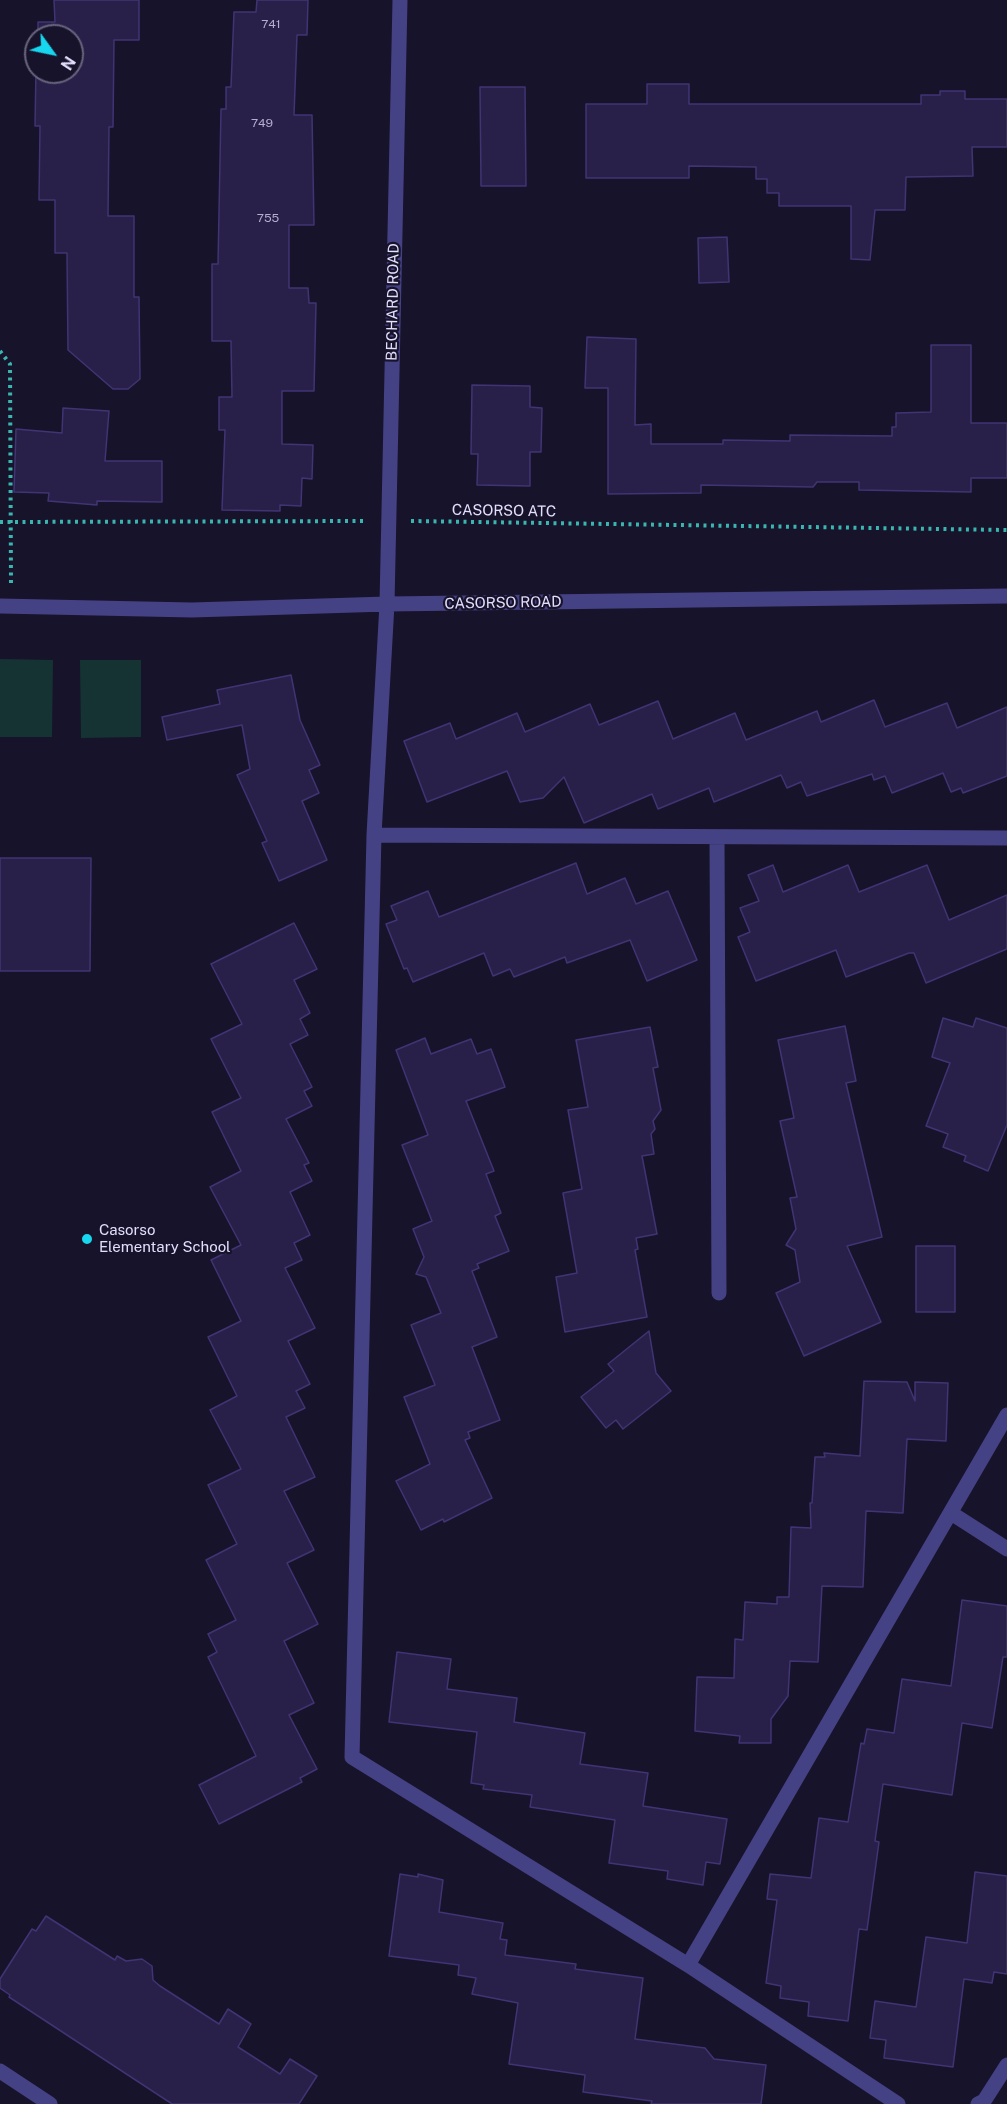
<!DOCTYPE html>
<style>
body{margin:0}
#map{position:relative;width:1007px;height:2104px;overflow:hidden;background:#17132a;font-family:"Public Sans",sans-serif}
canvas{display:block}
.north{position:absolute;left:24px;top:24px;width:60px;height:60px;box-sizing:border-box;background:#17132a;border:2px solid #68647e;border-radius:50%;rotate:123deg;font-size:16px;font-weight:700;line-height:24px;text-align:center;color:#e2defd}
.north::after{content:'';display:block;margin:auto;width:21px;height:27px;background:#17d7ef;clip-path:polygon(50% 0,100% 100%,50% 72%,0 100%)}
</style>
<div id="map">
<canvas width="1007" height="2104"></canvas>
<div class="north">N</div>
</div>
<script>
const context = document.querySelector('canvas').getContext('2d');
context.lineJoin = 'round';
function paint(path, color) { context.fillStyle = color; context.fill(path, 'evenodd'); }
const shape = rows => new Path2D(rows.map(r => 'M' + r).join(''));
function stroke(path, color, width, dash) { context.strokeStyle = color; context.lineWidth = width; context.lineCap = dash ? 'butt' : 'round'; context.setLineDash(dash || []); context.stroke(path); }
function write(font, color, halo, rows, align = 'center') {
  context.font = font + ' "Public Sans",sans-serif'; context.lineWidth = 4.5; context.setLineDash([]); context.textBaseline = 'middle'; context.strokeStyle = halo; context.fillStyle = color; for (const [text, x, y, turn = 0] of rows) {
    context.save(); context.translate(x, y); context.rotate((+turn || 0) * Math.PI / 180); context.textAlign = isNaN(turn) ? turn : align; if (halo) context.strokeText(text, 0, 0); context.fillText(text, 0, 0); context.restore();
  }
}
paint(shape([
 [0,659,53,660,52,737,0,737],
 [80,660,141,660,141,737,81,738]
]), '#163333');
const building = shape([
 [54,0,139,0,139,40,114,40,113,127,109,127,108,216,134,216,134,297,139,297,140,379,128,389,113,389,68,350,67,253,55,253,55,200,39,200,40,126,35,126,36,69,36,72,72,72,72,36,38,36,38,22,55,22,54,0],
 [257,0,308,0,307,35,297,35,294,115,312,115,314,225,289,225,289,288,308,288,309,303,316,303,314,391,282,391,282,444,313,445,312,479,302,478,301,506,280,505,280,511,222,510,225,430,219,430,219,397,232,397,231,341,212,341,212,264,218,264,221,109,226,109,226,87,231,87,234,12,256,12,257,0],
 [647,84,689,84,689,104,921,104,921,95,940,95,940,91,965,91,965,99,1007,99,1007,147,972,147,973,176,906,177,905,210,875,210,870,260,851,259,851,206,779,206,779,193,767,193,767,179,756,179,756,167,689,166,689,178,586,178,586,104,647,104,647,84],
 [480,87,525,87,526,186,481,186,480,87],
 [727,237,729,282,699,283,698,238,727,237],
 [587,337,636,339,635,425,651,424,651,444,723,444,723,440,790,441,790,435,892,436,892,427,896,427,896,413,931,412,931,345,971,345,971,423,1007,423,1007,478,971,478,971,492,859,490,859,482,817,482,813,487,701,485,701,493,608,494,608,388,585,388,587,337],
 [472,385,530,386,530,407,542,408,541,452,530,452,530,486,477,485,478,454,471,454,472,385],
 [63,408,109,411,105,461,162,461,162,502,97,501,97,505,48,501,49,493,14,492,16,429,62,433,63,408],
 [291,675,300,720,320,765,309,770,319,793,302,801,327,860,279,881,262,843,267,841,237,775,250,769,242,725,167,740,162,717,220,704,217,690,291,675],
 [874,700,885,727,947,703,957,728,1007,707,1007,776,963,793,961,788,951,792,943,773,892,793,885,776,874,780,872,774,807,796,801,782,787,788,781,775,714,802,709,788,658,809,652,794,584,823,564,777,543,798,520,802,507,771,427,802,404,741,450,723,456,739,517,713,525,732,590,704,599,725,658,701,673,739,735,713,746,740,817,711,821,722,874,700],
 [0,858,91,858,90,971,0,971,0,858],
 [576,863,587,894,625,878,636,904,668,891,697,960,647,981,630,940,567,963,565,957,514,977,510,969,493,976,484,953,413,982,407,968,404,969,386,924,397,920,391,906,428,891,439,917,576,863],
 [773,865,783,892,848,865,859,892,927,865,949,920,1007,895,1007,949,926,983,914,953,909,953,846,977,836,950,756,981,738,937,750,932,740,908,759,901,748,875,773,865],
 [294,923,317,969,294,980,310,1013,300,1019,308,1035,290,1044,312,1087,304,1091,312,1106,286,1119,309,1163,304,1165,312,1181,290,1192,310,1235,294,1243,302,1260,285,1268,315,1328,288,1341,310,1384,296,1391,305,1408,286,1417,315,1477,284,1491,314,1550,287,1563,318,1624,284,1641,314,1703,289,1715,317,1769,300,1778,302,1782,219,1824,199,1785,256,1756,208,1657,217,1652,208,1634,236,1620,206,1560,237,1544,208,1485,241,1469,210,1410,237,1396,208,1337,241,1321,211,1260,241,1245,210,1187,241,1171,212,1112,241,1098,211,1039,242,1024,211,964,294,923],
 [943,1018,973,1027,976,1018,1007,1028,1007,1125,988,1171,964,1161,966,1156,943,1147,948,1134,926,1126,950,1063,932,1057,943,1018],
 [845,1026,856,1081,846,1083,882,1237,847,1246,881,1322,804,1356,776,1293,800,1282,795,1250,786,1245,796,1229,790,1198,797,1197,780,1121,794,1118,778,1040,845,1026],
 [650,1027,658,1067,653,1068,661,1110,653,1121,655,1129,651,1134,654,1154,642,1156,657,1234,636,1238,638,1249,635,1250,647,1317,565,1332,556,1277,577,1273,563,1193,582,1189,568,1110,588,1107,576,1040,650,1027],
 [425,1038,431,1054,471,1039,477,1054,491,1049,505,1087,466,1101,494,1171,486,1174,501,1213,495,1216,509,1251,477,1264,479,1268,472,1271,497,1337,472,1347,500,1420,468,1432,470,1438,465,1440,492,1498,444,1522,443,1519,421,1530,396,1481,430,1464,404,1397,435,1385,411,1325,441,1313,426,1277,416,1274,424,1257,413,1229,432,1221,402,1145,428,1135,396,1050,425,1038],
 [916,1246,955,1246,955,1312,916,1312,916,1246],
 [649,1331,656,1373,671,1391,623,1429,616,1420,606,1428,581,1397,614,1371,608,1364,649,1331],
 [864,1381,907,1382,915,1401,915,1382,948,1383,946,1441,907,1439,903,1513,866,1511,863,1587,822,1586,818,1662,790,1661,788,1696,771,1719,771,1743,739,1743,740,1736,695,1731,697,1677,734,1678,735,1639,743,1640,745,1602,777,1604,777,1597,789,1597,791,1527,811,1528,810,1503,812,1503,815,1457,825,1457,824,1453,860,1456,864,1381],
 [962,1600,1007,1606,1007,1657,1003,1657,992,1728,962,1723,952,1795,883,1784,875,1841,879,1842,867,1930,859,1929,848,2021,808,2016,809,2002,780,1998,781,1986,766,1983,777,1900,767,1899,770,1874,811,1878,819,1818,848,1822,861,1743,864,1744,867,1729,894,1733,902,1679,951,1686,962,1600],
 [397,1652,451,1659,447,1689,517,1698,514,1722,585,1733,580,1764,648,1773,643,1806,727,1819,720,1864,706,1862,703,1885,667,1879,668,1871,609,1863,615,1820,530,1807,532,1795,483,1789,484,1785,471,1783,477,1732,389,1722,397,1652],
 [975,1872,1007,1876,1007,1974,994,1972,992,1983,964,1979,953,2067,884,2058,886,2040,870,2038,875,2001,916,2007,926,1937,967,1943,975,1872],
 [400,1874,418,1877,418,1874,443,1880,439,1912,503,1923,500,1939,507,1940,505,1955,576,1964,575,1969,643,1978,635,2039,705,2048,714,2059,766,2065,761,2104,651,2104,652,2101,583,2092,585,2075,509,2064,518,2003,472,1994,476,1978,458,1975,459,1965,389,1956,400,1874],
 [46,1916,115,1960,117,1956,126,1961,142,1959,152,1966,153,1980,160,1986,219,2024,228,2009,251,2024,238,2047,280,2074,290,2059,317,2076,299,2104,172,2104,9,1997,10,1995,0,1988,0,1979,32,1929,36,1931,46,1916]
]);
paint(building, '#292049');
stroke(building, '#413474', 1.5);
stroke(shape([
 [0,351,10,364,11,584],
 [411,521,1007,530],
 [0,522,364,521]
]), '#3ab5af', 4, [3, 4.5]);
stroke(shape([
 [400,0,387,604,374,835,352,1757,688,1965,898,2104],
 [0,606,192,610,387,604,1007,596],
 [374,835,1007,838],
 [717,837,719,1293],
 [951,1513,1007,1549],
 [688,1965,1007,1415],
 [0,2071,50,2104],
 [978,2104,984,2101,1007,2065]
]), '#454185', 15);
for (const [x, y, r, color] of [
 [87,1239,6,"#17d7ef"]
]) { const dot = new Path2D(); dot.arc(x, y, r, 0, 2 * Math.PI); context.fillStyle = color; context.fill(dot); stroke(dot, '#17132a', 2); }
write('12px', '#b4aed0', null, [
 ["741",271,24],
 ["749",262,123],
 ["755",268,218]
]);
write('15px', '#e2defd', '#17132a', [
 ["BECHARD ROAD",393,302,-89],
 ["CASORSO ATC",504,511,1],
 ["CASORSO ROAD",503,603,-1]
]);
write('15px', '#e2defd', '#17132a', [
 ["Casorso",99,1230],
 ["Elementary School",99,1247]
], 'left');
</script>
